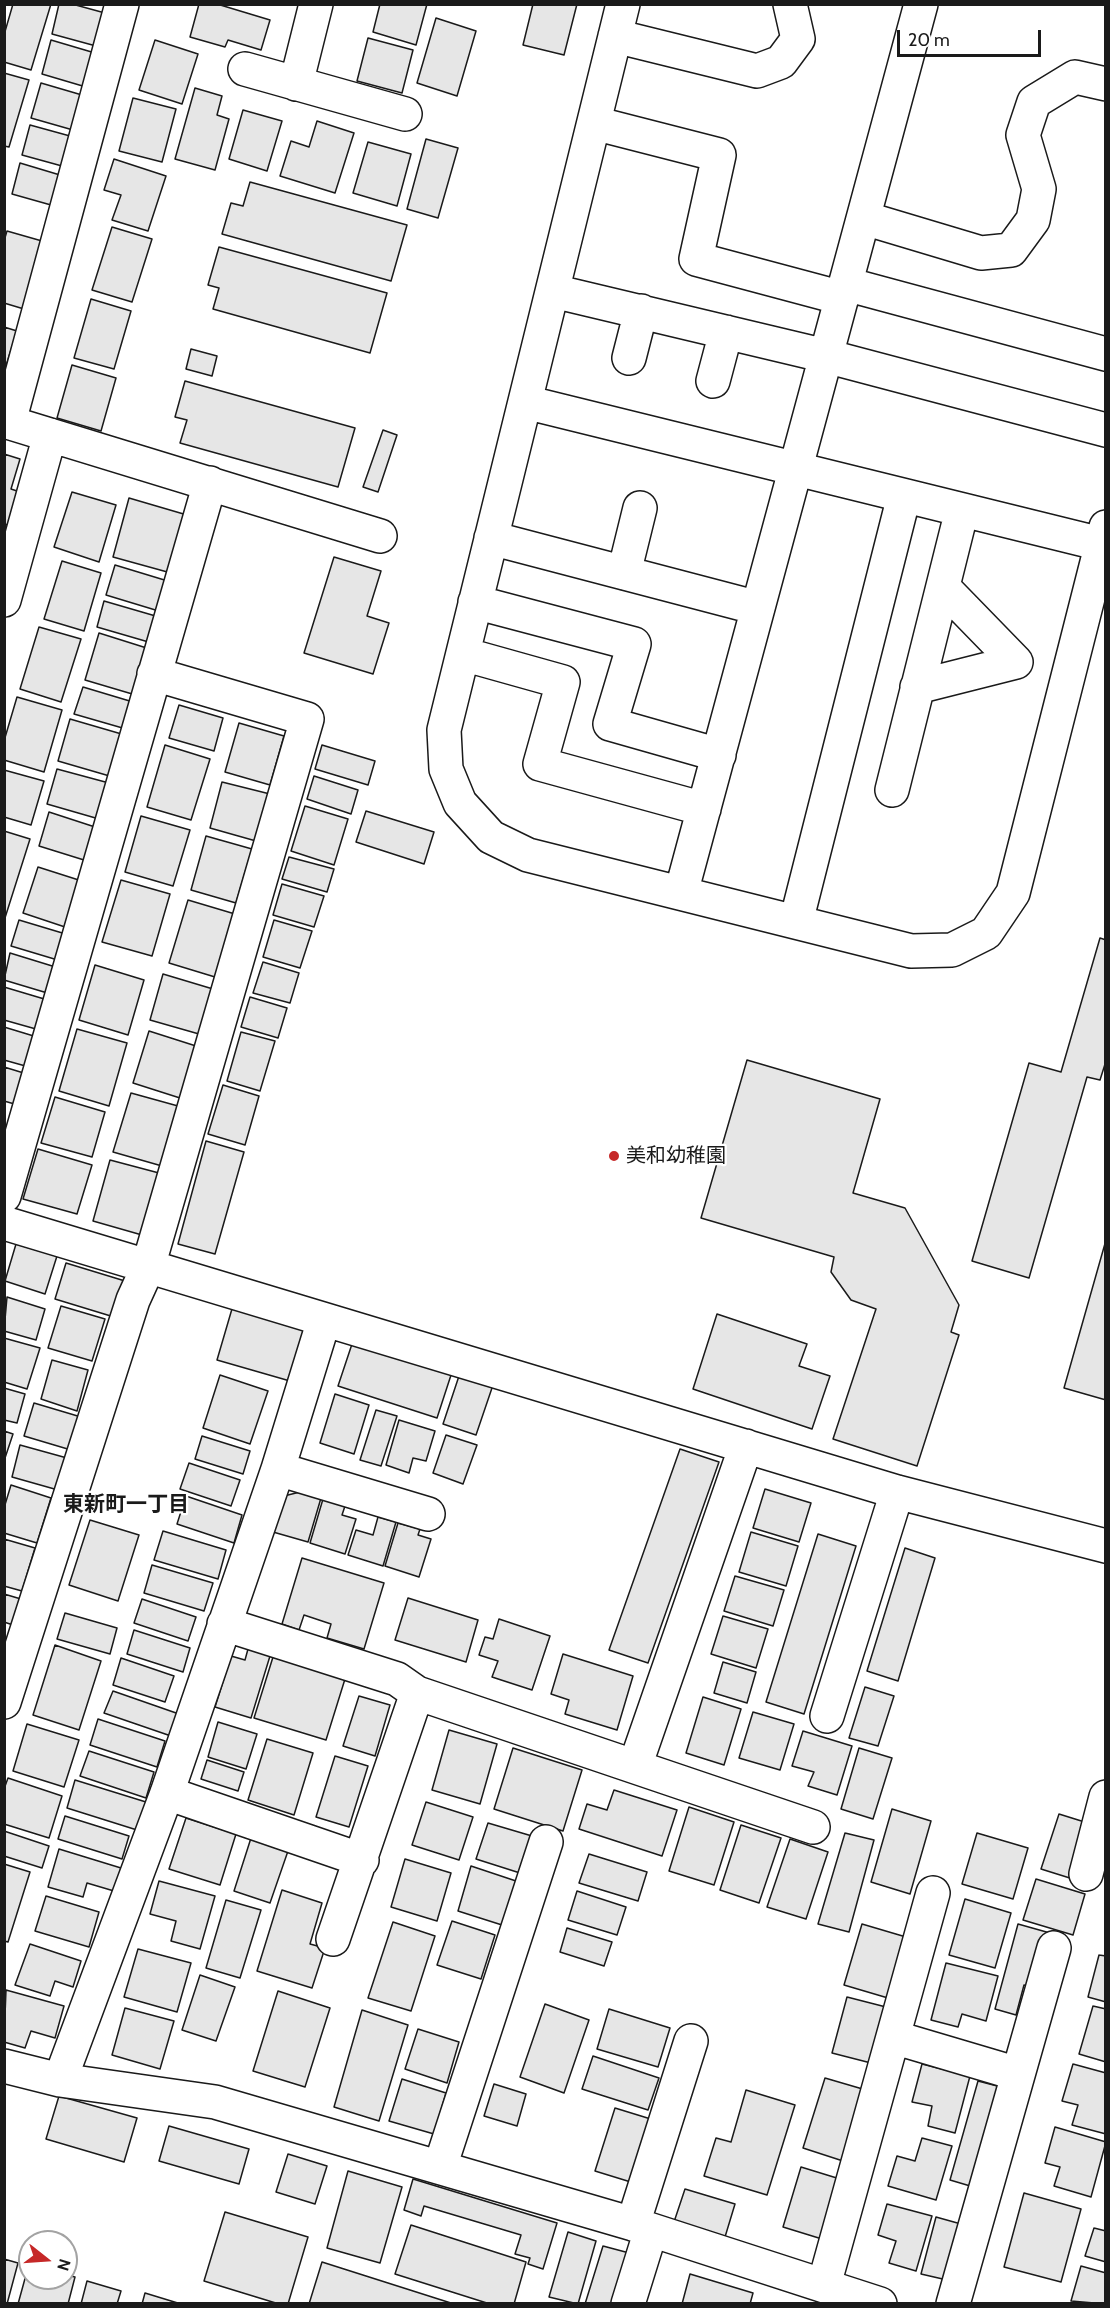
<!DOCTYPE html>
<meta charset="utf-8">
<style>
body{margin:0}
#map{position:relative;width:1110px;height:2308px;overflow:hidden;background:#fff;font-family:Cabin,sans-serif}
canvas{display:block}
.frame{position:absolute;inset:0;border:6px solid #1a1a1a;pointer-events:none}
.north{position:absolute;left:18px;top:2230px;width:60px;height:60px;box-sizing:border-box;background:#fff;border:2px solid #a3a3a3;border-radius:50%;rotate:107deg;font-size:16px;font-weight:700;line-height:24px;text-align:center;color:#1a1a1a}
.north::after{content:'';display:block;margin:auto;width:21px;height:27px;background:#c62828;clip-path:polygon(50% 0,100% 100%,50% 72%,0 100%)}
.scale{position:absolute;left:897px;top:30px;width:144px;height:27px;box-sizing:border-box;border:3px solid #1a1a1a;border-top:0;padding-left:8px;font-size:18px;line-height:21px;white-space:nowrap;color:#1a1a1a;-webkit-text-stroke:4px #fff;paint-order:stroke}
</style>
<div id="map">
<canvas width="1110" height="2308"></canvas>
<div class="frame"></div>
<div class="north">N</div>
<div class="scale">20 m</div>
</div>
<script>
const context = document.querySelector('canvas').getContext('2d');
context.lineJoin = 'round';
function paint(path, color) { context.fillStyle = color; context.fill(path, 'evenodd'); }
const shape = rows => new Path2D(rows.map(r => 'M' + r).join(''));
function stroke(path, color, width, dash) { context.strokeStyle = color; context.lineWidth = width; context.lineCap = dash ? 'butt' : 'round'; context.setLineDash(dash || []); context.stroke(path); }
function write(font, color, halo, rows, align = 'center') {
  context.font = font + ' Cabin,"Noto Sans JP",sans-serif'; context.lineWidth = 4.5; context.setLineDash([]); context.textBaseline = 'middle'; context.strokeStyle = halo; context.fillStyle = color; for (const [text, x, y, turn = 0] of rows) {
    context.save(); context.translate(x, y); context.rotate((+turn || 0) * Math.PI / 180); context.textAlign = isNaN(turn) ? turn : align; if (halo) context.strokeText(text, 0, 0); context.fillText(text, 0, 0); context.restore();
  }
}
const building = shape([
 [13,4,51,4,31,70,4,62,4,35,13,4],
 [59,4,72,4,105,13,96,46,52,34,59,4],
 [199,4,217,4,270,20,261,50,228,40,225,47,190,37,199,4],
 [380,4,427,4,416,45,373,32,380,4],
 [533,4,577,4,564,55,523,45,533,4],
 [436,18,476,31,457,96,417,83,436,18],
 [368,38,413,50,402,93,357,81,368,38],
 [51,40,95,53,86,87,42,74,51,40],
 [155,40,198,54,182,104,139,90,155,40],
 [4,73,29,80,9,147,4,146,4,73],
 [41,83,82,95,73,130,31,118,41,83],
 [195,88,222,96,217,115,229,119,215,170,175,159,195,88],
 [133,98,176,109,162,162,119,151,133,98],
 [243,110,282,121,267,171,229,159,243,110],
 [317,121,354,133,335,193,280,176,291,141,309,147,317,121],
 [30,125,70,136,62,166,22,155,30,125],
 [426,139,458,148,438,218,407,209,426,139],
 [368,142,411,154,397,206,353,193,368,142],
 [114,159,166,176,148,231,112,220,121,195,104,190,114,159],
 [20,163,60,175,51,205,12,194,20,163],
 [250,182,407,225,391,281,222,234,231,203,243,206,250,182],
 [112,227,152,239,132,302,92,290,112,227],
 [7,231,42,241,24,309,4,303,4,241,7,231],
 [219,247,387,293,370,353,213,309,219,288,208,285,219,247],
 [91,299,131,311,114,369,74,358,91,299],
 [4,327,17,331,4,372,4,327],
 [191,349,217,356,212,376,186,369,191,349],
 [72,365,116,378,101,431,57,418,72,365],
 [185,381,355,428,338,487,180,443,187,420,175,417,185,381],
 [383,430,397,435,378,492,363,487,383,430],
 [4,454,20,459,11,489,23,493,13,526,4,524,4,454],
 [72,492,116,505,99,562,54,547,72,492],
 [129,498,187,515,171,573,113,557,129,498],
 [334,557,381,571,367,616,389,623,373,674,304,653,334,557],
 [62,561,101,573,84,631,44,619,62,561],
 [115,565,171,582,162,612,106,595,115,565],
 [104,601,159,617,152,643,97,627,104,601],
 [39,627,81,639,61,702,20,689,39,627],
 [99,633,153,650,139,696,85,680,99,633],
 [83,687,133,702,126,729,74,714,83,687],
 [17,697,62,710,44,772,4,760,4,741,17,697],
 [179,705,223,718,214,751,169,738,179,705],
 [70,719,125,735,113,777,58,761,70,719],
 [239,723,284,736,270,785,225,772,239,723],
 [165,745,210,759,191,820,147,807,165,745],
 [322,745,375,761,368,785,315,769,322,745],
 [57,769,109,783,99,819,47,804,57,769],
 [4,770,44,781,31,825,4,817,4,770],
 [314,776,358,790,351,814,307,799,314,776],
 [222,782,270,794,256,841,210,828,222,782],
 [305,806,348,819,334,865,291,851,305,806],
 [366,811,434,832,424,864,356,842,366,811],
 [49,812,95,827,84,860,39,846,49,812],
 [141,816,190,830,173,886,125,872,141,816],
 [4,831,30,839,4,921,4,831],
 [206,836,252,849,236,903,191,890,206,836],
 [289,857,334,869,327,892,282,879,289,857],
 [38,867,85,882,71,929,23,913,38,867],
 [121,880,170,894,152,956,102,942,121,880],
 [282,884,324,896,314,927,273,915,282,884],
 [188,900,235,914,215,977,169,963,188,900],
 [19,920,69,935,61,961,11,946,19,920],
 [274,920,312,931,300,968,263,957,274,920],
 [1100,938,1106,940,1106,1061,1100,1080,1087,1077,1029,1278,972,1261,1029,1063,1061,1072,1100,938],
 [10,953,62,969,54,995,4,980,10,953],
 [263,962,299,973,290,1003,253,993,263,962],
 [95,965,144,980,128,1035,79,1020,95,965],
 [163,974,213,989,199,1034,150,1020,163,974],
 [4,987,51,1001,43,1031,4,1020,4,987],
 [250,997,287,1008,278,1038,241,1027,250,997],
 [4,1027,37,1037,29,1067,4,1060,4,1027],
 [77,1029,127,1043,109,1106,59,1091,77,1029],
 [149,1031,196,1046,180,1098,133,1083,149,1031],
 [241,1032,275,1041,260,1091,227,1081,241,1032],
 [747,1060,880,1099,853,1193,905,1208,959,1305,951,1332,959,1335,917,1466,833,1439,876,1309,851,1300,831,1272,834,1257,701,1218,747,1060],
 [4,1067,27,1074,18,1105,4,1101,4,1067],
 [223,1085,259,1096,245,1145,208,1134,223,1085],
 [131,1093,178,1106,162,1166,113,1152,131,1093],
 [55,1097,105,1112,92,1157,41,1143,55,1097],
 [206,1141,244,1152,215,1254,178,1244,206,1141],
 [38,1149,92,1165,77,1214,23,1199,38,1149],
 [110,1160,159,1173,142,1235,93,1221,110,1160],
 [1106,1240,1106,1400,1064,1388,1106,1240],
 [16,1244,57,1256,45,1294,5,1281,16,1244],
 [66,1263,125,1281,114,1317,55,1299,66,1263],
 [7,1297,45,1309,36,1340,4,1331,7,1297],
 [234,1302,306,1325,290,1381,217,1360,234,1302],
 [61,1306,105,1319,92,1361,48,1348,61,1306],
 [717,1314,807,1344,799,1366,830,1376,812,1429,693,1389,717,1314],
 [4,1338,40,1348,27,1389,4,1382,4,1338],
 [353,1341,452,1372,437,1418,338,1386,353,1341],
 [52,1360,88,1370,77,1411,41,1399,52,1360],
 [460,1373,493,1385,476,1435,443,1424,460,1373],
 [220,1375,268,1391,250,1444,203,1428,220,1375],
 [4,1388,25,1394,17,1423,4,1420,4,1388],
 [335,1394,369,1405,354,1454,320,1443,335,1394],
 [34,1403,81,1417,71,1450,24,1436,34,1403],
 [376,1410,397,1416,381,1466,360,1460,376,1410],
 [399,1420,435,1431,426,1461,413,1458,409,1473,386,1465,399,1420],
 [4,1431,13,1434,4,1461,4,1431],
 [446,1435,477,1445,463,1484,433,1473,446,1435],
 [202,1436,250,1451,243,1474,195,1459,202,1436],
 [20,1445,67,1458,58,1490,12,1477,20,1445],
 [680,1449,719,1462,648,1663,609,1650,680,1449],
 [189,1463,240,1480,231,1506,180,1489,189,1463],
 [11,1485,51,1498,37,1543,4,1533,4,1508,11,1485],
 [765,1489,811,1503,799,1542,753,1528,765,1489],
 [300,1492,321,1498,308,1542,273,1532,284,1496,300,1492],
 [186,1496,242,1515,234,1543,177,1524,186,1496],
 [323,1499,345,1506,342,1515,356,1519,345,1554,310,1543,323,1499],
 [378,1517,396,1522,383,1566,348,1555,356,1530,373,1535,378,1517],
 [90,1520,139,1535,118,1601,69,1585,90,1520],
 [398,1523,420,1529,418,1535,431,1539,419,1577,385,1566,398,1523],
 [163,1531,226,1550,218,1579,154,1560,163,1531],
 [751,1532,798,1546,786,1586,739,1572,751,1532],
 [818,1534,856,1546,804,1714,766,1702,818,1534],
 [4,1539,35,1548,22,1591,4,1586,4,1539],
 [905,1548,935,1558,898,1681,867,1671,905,1548],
 [302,1558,384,1583,364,1649,327,1638,331,1624,304,1615,299,1630,282,1624,302,1558],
 [152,1565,213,1583,204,1611,144,1593,152,1565],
 [735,1576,784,1590,773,1626,724,1611,735,1576],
 [4,1594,21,1599,13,1625,4,1622,4,1594],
 [408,1598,478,1620,466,1662,395,1640,408,1598],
 [142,1599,196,1617,188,1641,134,1623,142,1599],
 [65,1613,117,1628,110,1654,57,1639,65,1613],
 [723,1616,768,1629,756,1668,711,1654,723,1616],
 [499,1619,550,1636,532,1690,492,1677,498,1661,479,1655,485,1637,493,1639,499,1619],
 [134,1630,190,1648,183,1672,127,1654,134,1630],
 [55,1645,101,1661,79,1730,33,1715,55,1645],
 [248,1649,270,1656,251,1718,215,1707,231,1656,245,1660,248,1649],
 [563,1654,633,1676,617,1730,565,1714,569,1700,551,1694,563,1654],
 [273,1657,345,1679,326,1740,254,1718,273,1657],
 [121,1658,174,1676,165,1702,113,1685,121,1658],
 [723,1662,756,1672,747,1703,714,1693,723,1662],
 [865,1687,894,1696,878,1746,849,1738,865,1687],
 [113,1691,179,1714,171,1736,104,1713,113,1691],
 [359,1696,390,1705,375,1756,343,1746,359,1696],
 [703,1697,741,1709,724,1765,686,1753,703,1697],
 [753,1712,794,1724,780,1770,739,1758,753,1712],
 [98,1719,165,1741,157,1767,90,1745,98,1719],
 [218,1722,257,1734,246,1769,208,1757,218,1722],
 [27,1724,79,1740,64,1787,13,1771,27,1724],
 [449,1730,497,1744,480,1804,432,1790,449,1730],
 [803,1731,852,1746,837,1795,808,1786,814,1772,792,1766,803,1731],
 [267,1739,313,1753,294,1815,248,1800,267,1739],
 [513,1748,582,1770,563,1831,494,1809,513,1748],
 [859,1748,892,1758,873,1819,841,1809,859,1748],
 [89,1751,154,1772,146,1798,80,1776,89,1751],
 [335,1756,368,1766,349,1827,316,1817,335,1756],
 [207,1760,244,1772,238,1791,201,1779,207,1760],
 [8,1778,62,1796,49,1838,4,1824,4,1789,8,1778],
 [75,1780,146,1802,137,1830,67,1808,75,1780],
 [614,1790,677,1810,662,1856,579,1829,587,1804,607,1810,614,1790],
 [426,1802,473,1817,459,1860,412,1845,426,1802],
 [689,1807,734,1822,714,1885,669,1871,689,1807],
 [892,1809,931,1821,910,1894,871,1882,892,1809],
 [1059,1814,1091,1824,1073,1879,1041,1869,1059,1814],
 [65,1816,129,1836,122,1859,58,1839,65,1816],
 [186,1818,236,1834,220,1885,169,1869,186,1818],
 [488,1823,532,1836,520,1873,476,1859,488,1823],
 [741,1825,781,1838,759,1903,720,1890,741,1825],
 [4,1831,49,1846,42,1868,4,1856,4,1831],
 [845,1833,874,1840,849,1932,818,1924,845,1833],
 [977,1833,1028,1848,1013,1899,962,1884,977,1833],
 [251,1838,288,1851,270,1903,234,1891,251,1838],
 [790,1839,828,1852,806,1919,767,1907,790,1839],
 [59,1849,121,1868,114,1891,87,1883,83,1897,48,1887,59,1849],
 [589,1854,647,1872,638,1901,579,1883,589,1854],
 [405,1859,451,1873,437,1921,391,1907,405,1859],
 [4,1864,30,1872,8,1942,4,1941,4,1864],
 [471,1866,516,1881,502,1925,458,1911,471,1866],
 [1036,1879,1085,1894,1073,1935,1023,1920,1036,1879],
 [159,1881,215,1896,200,1949,171,1941,176,1921,150,1914,159,1881],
 [282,1890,322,1903,310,1944,325,1948,312,1988,257,1971,282,1890],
 [577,1891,626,1907,617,1935,568,1920,577,1891],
 [46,1896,99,1912,89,1947,35,1931,46,1896],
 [965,1899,1011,1913,995,1968,949,1955,965,1899],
 [226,1900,261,1910,240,1978,206,1968,226,1900],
 [452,1921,495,1935,481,1979,437,1965,452,1921],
 [393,1922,435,1936,411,2011,368,1998,393,1922],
 [862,1924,906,1937,888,1998,844,1985,862,1924],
 [1018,1924,1050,1933,1036,1988,1024,1985,1016,2015,995,2009,1018,1924],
 [567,1928,612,1942,604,1966,560,1952,567,1928],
 [30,1944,81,1961,73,1987,55,1981,50,1996,15,1985,30,1944],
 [138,1949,191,1963,177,2012,124,1997,138,1949],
 [1099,1955,1106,1956,1106,2002,1088,1997,1099,1955],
 [946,1963,998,1976,986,2021,962,2014,958,2027,931,2020,946,1963],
 [200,1975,235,1987,216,2041,182,2030,200,1975],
 [6,1990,64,2006,55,2038,31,2031,25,2048,4,2042,6,1990],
 [278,1991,330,2008,305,2087,253,2071,278,1991],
 [847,1997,886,2007,871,2063,832,2053,847,1997],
 [545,2004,589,2020,564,2093,520,2077,545,2004],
 [1093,2006,1106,2009,1106,2062,1079,2054,1093,2006],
 [125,2008,174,2021,160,2069,112,2055,125,2008],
 [609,2009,670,2028,658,2067,597,2049,609,2009],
 [362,2010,408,2025,379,2121,334,2107,362,2010],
 [418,2029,459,2042,447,2083,405,2069,418,2029],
 [593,2056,659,2078,648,2110,582,2089,593,2056],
 [922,2064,970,2076,955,2133,928,2126,932,2106,912,2102,922,2064],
 [1073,2064,1106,2073,1106,2134,1072,2125,1078,2105,1062,2101,1073,2064],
 [825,2078,866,2090,843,2161,803,2148,825,2078],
 [402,2079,446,2093,434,2134,389,2121,402,2079],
 [978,2081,1005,2088,977,2188,950,2180,978,2081],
 [494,2084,526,2094,517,2126,484,2116,494,2084],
 [746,2090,795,2105,767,2195,704,2176,716,2138,731,2142,746,2090],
 [59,2096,137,2118,124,2162,46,2139,59,2096],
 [615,2108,654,2120,634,2183,595,2171,615,2108],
 [169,2126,249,2149,239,2184,159,2161,169,2126],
 [1055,2127,1106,2142,1091,2197,1054,2186,1060,2167,1045,2163,1055,2127],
 [922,2138,952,2146,936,2200,888,2186,897,2156,915,2161,922,2138],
 [288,2154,327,2166,315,2204,276,2192,288,2154],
 [801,2167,840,2179,822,2239,783,2227,801,2167],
 [348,2171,402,2187,380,2263,327,2248,348,2171],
 [413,2179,557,2223,543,2269,528,2264,530,2258,515,2254,521,2235,424,2206,421,2216,404,2210,413,2179],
 [685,2189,735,2204,725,2237,674,2222,685,2189],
 [1024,2193,1081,2209,1061,2282,1004,2267,1024,2193],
 [887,2204,932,2216,916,2271,889,2263,896,2241,878,2235,887,2204],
 [225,2212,308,2237,288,2304,279,2304,204,2281,225,2212],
 [936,2217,961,2224,947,2280,921,2274,936,2217],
 [411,2225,526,2262,514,2304,490,2304,395,2274,411,2225],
 [1094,2228,1106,2231,1106,2262,1085,2256,1094,2228],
 [568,2232,596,2241,578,2304,549,2297,568,2232],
 [603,2246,633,2254,618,2304,585,2304,603,2246],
 [4,2259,18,2263,7,2304,4,2304,4,2259],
 [322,2262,454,2304,309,2304,322,2262],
 [29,2264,30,2278,66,2278,66,2275,75,2277,68,2304,18,2304,29,2264],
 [1081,2266,1106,2273,1106,2304,1071,2301,1081,2266],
 [690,2274,753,2293,750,2304,682,2304,690,2274],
 [87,2281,121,2291,117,2304,81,2304,87,2281],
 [145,2293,181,2304,142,2304,145,2293]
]);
paint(building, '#e6e6e6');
stroke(building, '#1a1a1a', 1.5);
const minor = shape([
 [623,4,444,730,446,769,460,803,491,837,528,855,911,951,952,950,986,933,1013,893,1106,527],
 [615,36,757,71,781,62,798,39,790,4],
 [245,69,405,114],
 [296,84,316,4],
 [594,123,719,155,696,259,842,298],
 [864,218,981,253,1011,250,1033,220,1039,189,1023,135,1034,102,1075,77,1106,84],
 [846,284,1106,354],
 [553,291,826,356,1106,430],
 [629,358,641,311],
 [713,381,726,332],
 [525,402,1101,544],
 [4,421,380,536],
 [9,422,122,4],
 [491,538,758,608],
 [624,573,640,508],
 [4,600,50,435],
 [475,602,634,644,610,724,719,755],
 [463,654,563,682,540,764,704,809],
 [917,687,1016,662,943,587],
 [892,790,962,510],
 [681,893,921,4],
 [796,922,904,496],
 [4,1196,210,483],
 [4,1223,897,1492,1106,1546],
 [278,1469,428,1514],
 [224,1624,397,1679,417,1693,813,1827],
 [4,1702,133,1300,148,1267,307,719,154,674],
 [827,1716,897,1492],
 [635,1766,746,1446],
 [167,1793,362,1860],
 [1086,1874,1106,1797],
 [333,1939,417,1693],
 [893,2037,1018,2074],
 [4,2066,60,2080,215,2102,633,2224,880,2304],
 [60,2080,167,1793,278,1469,324,1320],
 [440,2167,546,1842],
 [633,2224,691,2041],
 [824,2285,933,1893],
 [628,2304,651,2230],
 [953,2304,1054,1948]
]);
stroke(minor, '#1a1a1a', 36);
stroke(minor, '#fff', 33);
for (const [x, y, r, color] of [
 [614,1156,6,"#c62828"]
]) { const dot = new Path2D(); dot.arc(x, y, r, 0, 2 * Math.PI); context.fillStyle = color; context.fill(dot); stroke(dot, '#fff', 2); }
write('20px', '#1a1a1a', '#fff', [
 ["美和幼稚園",626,1156]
], 'left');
write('bold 21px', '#1a1a1a', '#fff', [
 ["東新町一丁目",126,1505]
]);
</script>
